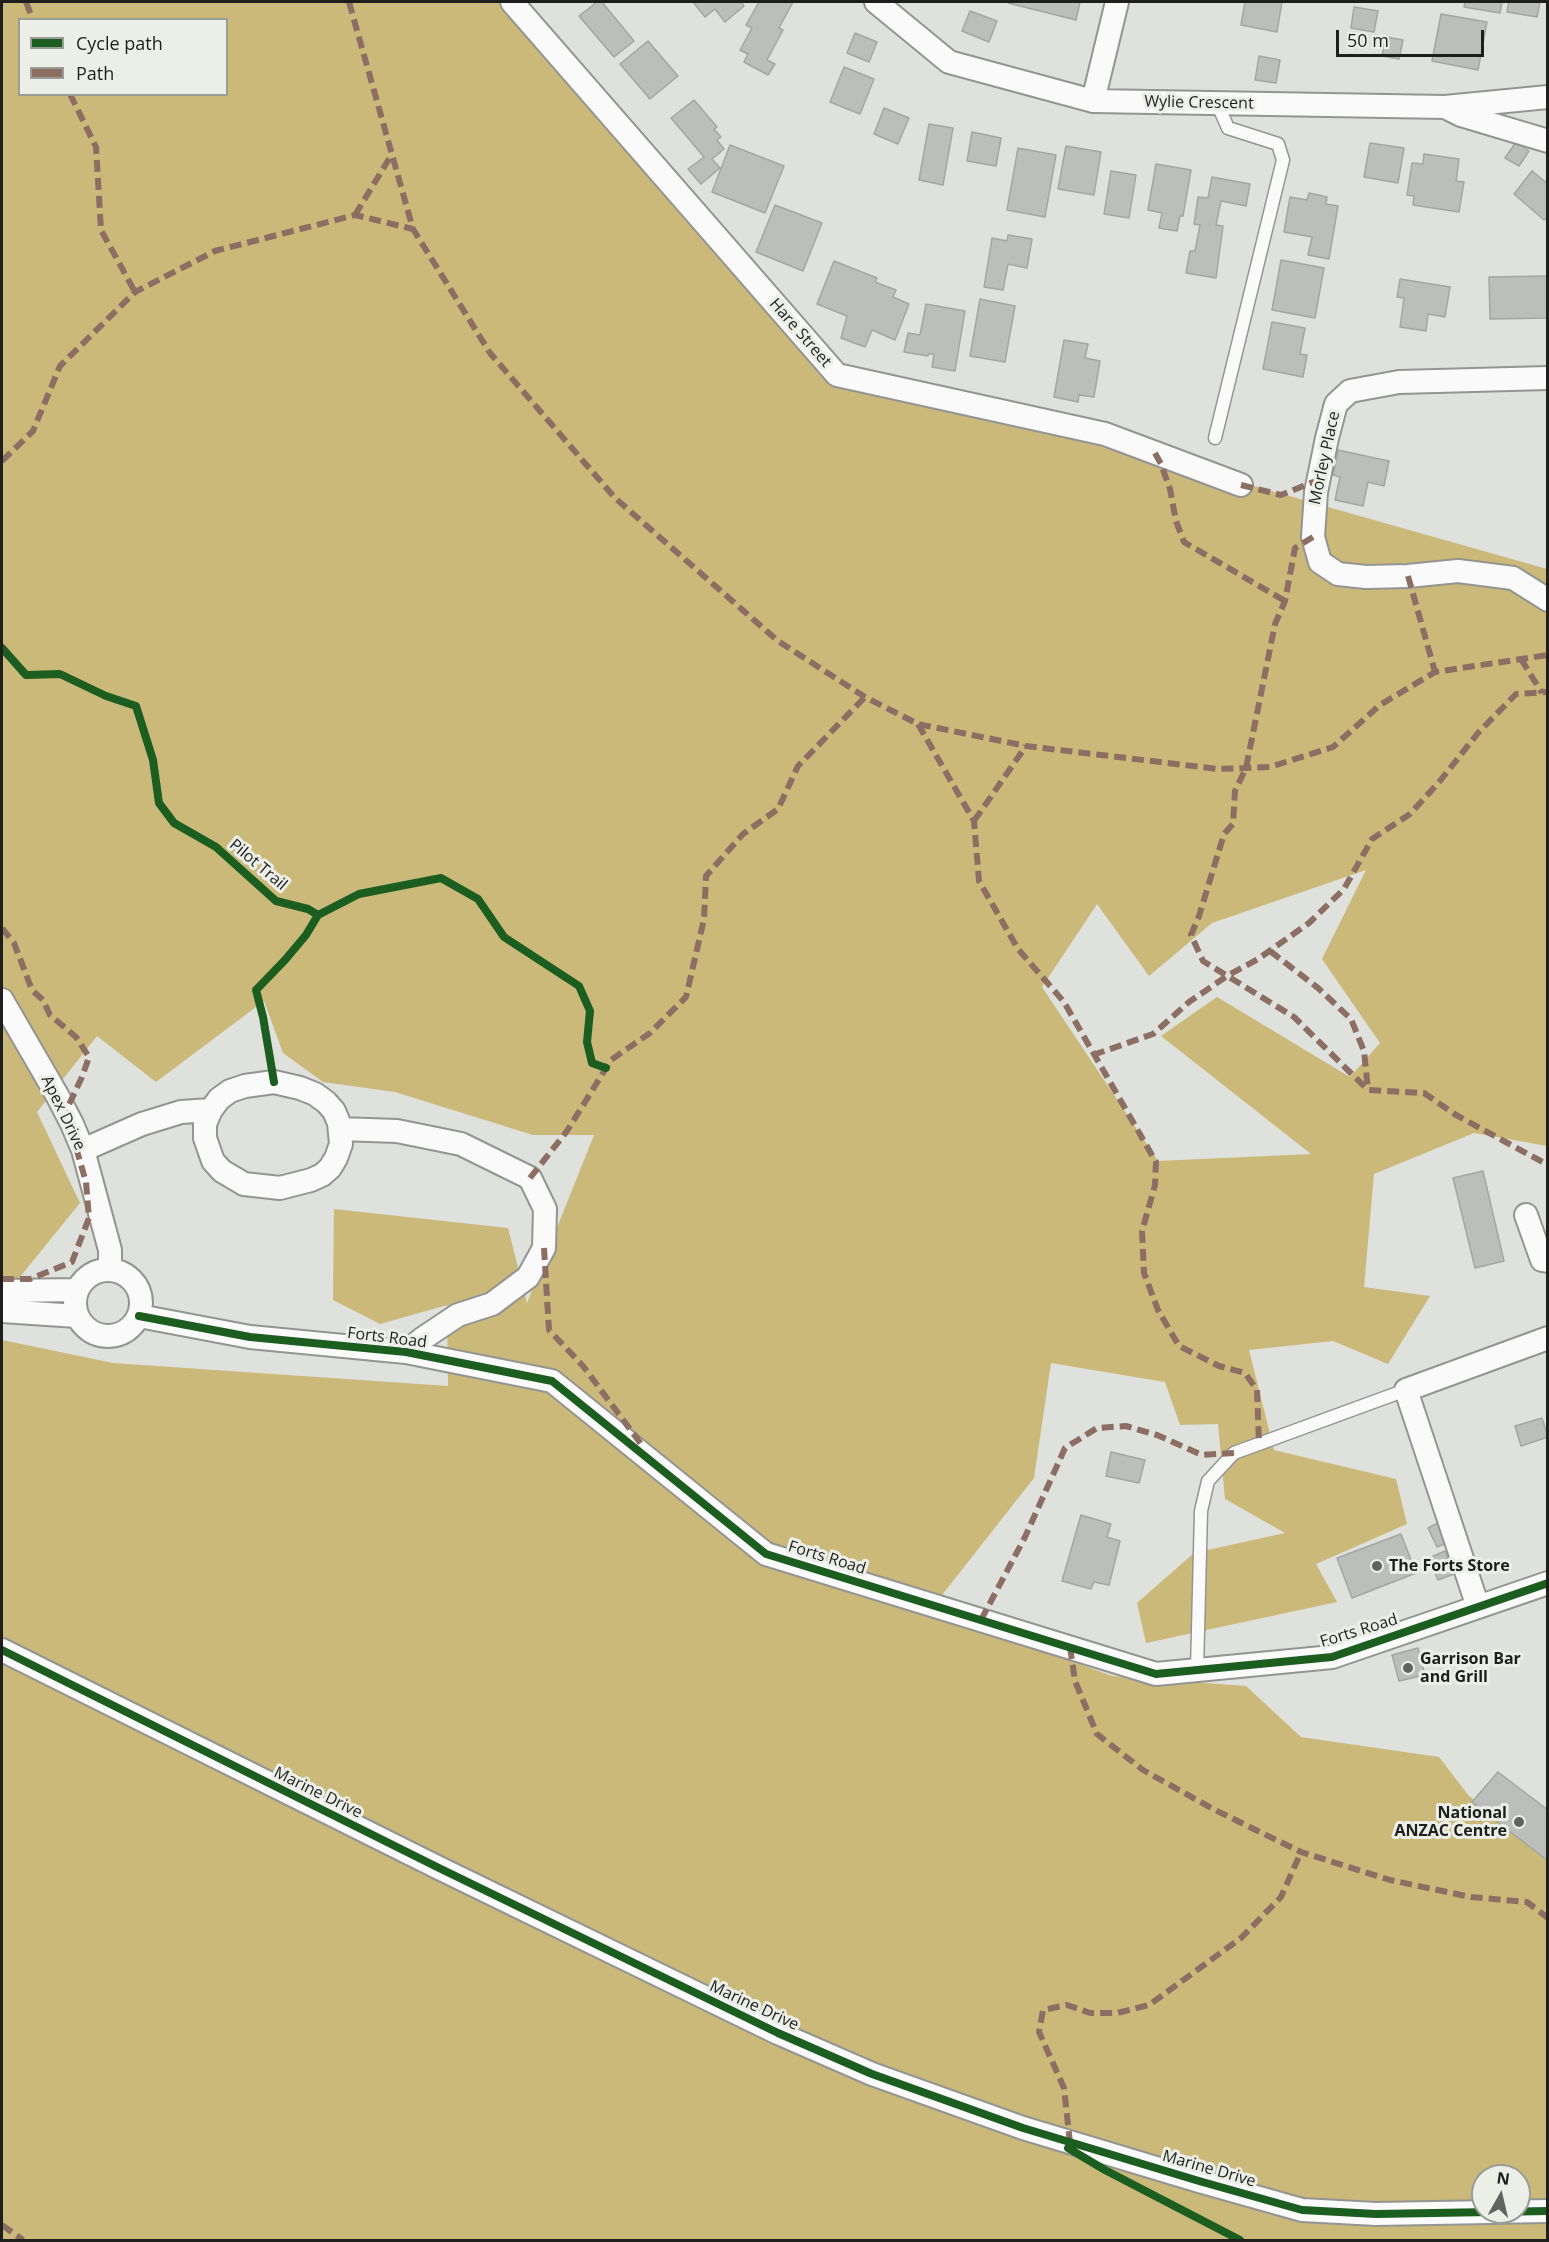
<!DOCTYPE html>
<style>
body{margin:0}
#map{position:relative;width:1549px;height:2242px;overflow:hidden;background:#dee1dc;font-family:"Open Sans",sans-serif}
canvas{display:block}
.frame{position:absolute;inset:0;border:3px solid #1e1f1d;pointer-events:none}
.legend{position:absolute;left:18px;top:18px;width:210px;height:78px;box-sizing:border-box;background:#ecefe8;border:2px solid #9a9c97;margin:0;padding:8px 10px;list-style:none;font-size:18px;color:#1e1f1d}
.legend li{display:flex;align-items:center;gap:12px;height:30px}
.legend b{width:30px;border:2px solid #9a9c97}
.north{position:absolute;left:1471px;top:2164px;width:60px;height:60px;box-sizing:border-box;background:#ecefe8;border:2px solid #9a9c97;border-radius:50%;rotate:8deg;font-size:16px;font-weight:700;line-height:24px;text-align:center;color:#1e1f1d}
.north::after{content:'';display:block;margin:auto;width:21px;height:27px;background:#616360;clip-path:polygon(50% 0,100% 100%,50% 72%,0 100%)}
.scale{position:absolute;left:1336px;top:30px;width:148px;height:27px;box-sizing:border-box;border:3px solid #1e1f1d;border-top:0;padding-left:8px;font-size:18px;line-height:21px;white-space:nowrap;color:#1e1f1d;-webkit-text-stroke:4px #ecefe8;paint-order:stroke}
</style>
<div id="map">
<canvas width="1549" height="2242"></canvas>
<div class="frame"></div>
<ul class="legend">
<li><b style="height:8px;background:#1b5e20"></b>Cycle path</li>
<li><b style="height:8px;background:#8d6e63"></b>Path</li>
</ul>
<div class="north">N</div>
<div class="scale">50 m</div>
</div>
<script>
const context = document.querySelector('canvas').getContext('2d');
context.lineJoin = 'round';
function paint(path, color) { context.fillStyle = color; context.fill(path, 'evenodd'); }
const shape = rows => new Path2D(rows.map(r => 'M' + r).join(''));
function stroke(path, color, width, dash) { context.strokeStyle = color; context.lineWidth = width; context.lineCap = dash ? 'butt' : 'round'; context.setLineDash(dash || []); context.stroke(path); }
function write(font, color, halo, rows, align = 'center') {
  context.font = font + ' "Open Sans",sans-serif'; context.lineWidth = 6; context.setLineDash([]); context.textBaseline = 'middle'; context.strokeStyle = halo; context.fillStyle = color; for (const [text, x, y, turn = 0] of rows) {
    context.save(); context.translate(x, y); context.rotate((+turn || 0) * Math.PI / 180); context.textAlign = isNaN(turn) ? turn : align; if (halo) context.strokeText(text, 0, 0); context.fillText(text, 0, 0); context.restore();
  }
}
paint(shape([
 [2,2,513,2,830,366,1547,569,1547,1146,1474,1133,1374,1174,1364,1287,1430,1296,1388,1364,1333,1341,1249,1350,1274,1450,1396,1479,1407,1524,1316,1564,1337,1602,1146,1643,1137,1603,1194,1553,1285,1533,1225,1499,1218,1424,1180,1425,1165,1382,1051,1363,1034,1478,931,1609,1112,1676,1246,1686,1301,1737,1439,1757,1469,1796,1547,1858,1547,2240,2,2240,2,1340,113,1363,448,1386,447,1305,380,1324,333,1300,334,1209,508,1228,527,1303,594,1135,533,1135,395,1092,323,1082,283,1053,264,1001,156,1082,97,1036,37,1112,80,1203,2,1299],
 [20,20,226,20,226,94,20,94],
 [1366,870,1322,959,1380,1043,1350,1077,1217,997,1161,1036,1311,1154,1158,1161,1042,987,1097,904,1149,976,1212,923],
 [1483,2176,1519,2176,1519,2212,1483,2212]
]), '#cbb97a');
const building = shape([
 [597,2,602,2,634,41,614,57,579,16,597,2],
 [693,2,741,2,744,6,725,22,715,9,705,17,693,2],
 [759,2,793,2,779,28,783,30,767,60,775,64,768,75,744,62,748,54,740,50,752,28,746,25,759,2],
 [1009,2,1080,2,1076,20,1008,3,1009,2],
 [1245,2,1282,2,1277,32,1241,25,1245,2],
 [1465,2,1502,2,1500,13,1464,7,1465,2],
 [1509,2,1540,2,1537,17,1507,12,1509,2],
 [1354,7,1378,11,1374,32,1351,28,1354,7],
 [970,11,997,21,989,42,962,31,970,11],
 [1441,14,1487,22,1478,70,1432,61,1441,14],
 [855,33,877,42,869,62,847,53,855,33],
 [1386,37,1403,40,1399,59,1382,56,1386,37],
 [648,41,678,76,650,99,620,64,648,41],
 [1259,56,1280,60,1276,83,1255,80,1259,56],
 [844,67,874,79,860,114,830,102,844,67],
 [694,100,717,127,714,129,721,137,717,140,724,149,712,159,720,168,701,184,688,169,704,157,671,118,694,100],
 [884,108,909,118,898,144,874,134,884,108],
 [929,124,953,128,943,185,919,180,929,124],
 [972,132,1001,138,996,166,967,161,972,132],
 [1516,142,1529,151,1519,166,1505,158,1516,142],
 [1370,143,1404,148,1398,183,1364,177,1370,143],
 [730,145,784,166,765,213,712,192,730,145],
 [1066,146,1101,152,1094,195,1058,189,1066,146],
 [1018,148,1056,155,1045,217,1007,210,1018,148],
 [1424,154,1459,159,1456,181,1464,182,1459,212,1413,205,1414,196,1407,195,1412,163,1423,164,1424,154],
 [1156,164,1191,170,1183,216,1180,216,1177,231,1159,228,1162,213,1148,210,1156,164],
 [1111,171,1136,175,1129,218,1104,214,1111,171],
 [1532,171,1548,184,1548,216,1544,220,1514,194,1532,171],
 [1212,177,1250,184,1246,206,1221,201,1216,225,1223,226,1216,278,1186,273,1190,251,1195,251,1200,225,1194,224,1198,197,1208,198,1212,177],
 [1309,193,1327,197,1326,204,1338,206,1329,259,1308,255,1312,237,1284,232,1290,197,1307,200,1309,193],
 [775,205,822,223,803,271,756,252,775,205],
 [1008,235,1032,239,1027,268,1008,264,1003,290,984,287,992,238,1007,241,1008,235],
 [1281,260,1324,268,1315,318,1272,310,1281,260],
 [834,261,877,278,875,282,896,290,893,297,909,304,895,340,872,330,865,347,841,338,847,316,817,304,834,261],
 [1548,276,1548,318,1490,319,1489,277,1548,276],
 [1400,279,1450,287,1445,317,1428,314,1426,331,1400,327,1404,298,1397,297,1400,279],
 [980,299,1015,306,1005,362,970,356,980,299],
 [926,304,965,311,955,371,932,367,934,354,928,354,928,356,904,352,908,333,920,335,926,304],
 [1272,322,1305,328,1300,354,1307,355,1303,377,1263,369,1272,322],
 [1064,340,1088,344,1085,358,1100,361,1094,397,1079,395,1078,402,1054,397,1064,340],
 [1338,450,1389,461,1384,486,1368,482,1363,506,1335,500,1340,477,1333,475,1338,450],
 [1483,1171,1504,1261,1475,1268,1453,1178,1483,1171],
 [1542,1418,1548,1437,1521,1446,1515,1426,1542,1418],
 [1111,1452,1145,1460,1139,1483,1106,1476,1111,1452],
 [1081,1515,1111,1524,1107,1537,1120,1541,1109,1585,1094,1582,1091,1589,1062,1581,1081,1515],
 [1440,1522,1449,1542,1437,1547,1428,1528,1440,1522],
 [1401,1534,1416,1573,1352,1598,1337,1558,1401,1534],
 [1445,1551,1454,1574,1438,1580,1429,1558,1445,1551],
 [1418,1648,1425,1675,1399,1681,1392,1655,1418,1648],
 [1498,1772,1548,1810,1548,1861,1472,1802,1498,1772]
]);
paint(building, '#bcbebb');
stroke(building, '#a4a6a3', 1.5);
const lane = shape([
 [1215,438,1283,160,1278,144,1228,128,1217,103],
 [1197,1670,1201,1511,1208,1481,1234,1453,1406,1390]
]);
const street = shape([
 [512,2,837,375,1105,434,1241,485],
 [876,2,949,62,1093,101,1445,107,1548,97],
 [1093,101,1117,2],
 [1449,109,1461,115,1548,141],
 [1548,378,1399,382,1350,391,1336,404,1327,438,1316,492,1313,537,1320,562,1338,574,1366,577,1408,576,1458,571,1513,578,1548,600],
 [2,1000,57,1095,72,1124,83,1150,110,1250,110,1269],
 [274,1082,300,1088,315,1094,326,1102,334,1111,339,1123,341,1144,336,1158,330,1168,322,1175,311,1180,280,1188,244,1184,222,1171,213,1161,205,1138,205,1124,211,1110,219,1099,230,1091,245,1086,274,1082],
 [340,1129,397,1131,461,1144,530,1178,545,1209,544,1248,528,1277,492,1304,458,1315,422,1339,406,1352],
 [83,1150,142,1124,181,1112,211,1110],
 [1526,1215,1542,1260,1548,1261],
 '75 1303a33 33 0 1 1 66 0a33 33 0 1 1-66 0Z',
 [2,1291,77,1290],
 [2,1311,77,1316],
 [139,1316,250,1337,406,1352,552,1381,766,1554,1156,1674,1332,1657,1548,1583],
 [1478,1607,1406,1390,1548,1338],
 [2,1650,439,1868,778,2033,872,2074,1023,2128,1199,2181,1302,2210,1376,2214,1548,2211]
]);
stroke(lane, '#939592', 15);
stroke(street, '#939592', 26);
stroke(lane, '#fafafa', 12);
stroke(street, '#fafafa', 22);
stroke(shape([
 [26,2,33,20],
 [349,2,413,229,490,353,615,498,778,641,865,697,918,724,1026,746,1218,769,1270,767,1333,747,1380,705,1435,672,1548,655],
 [70,94,96,147,101,230,135,292],
 [355,215,392,154],
 [1155,453,1161,464,1170,489,1176,521,1184,542,1285,601],
 [2,461,33,431,60,366,135,292,215,251,355,215,413,229],
 [1241,485,1281,495,1318,480],
 [1313,537,1295,548,1285,601,1275,624,1246,768,1235,791,1233,824,1224,834,1199,916,1191,935,1203,961,1294,1017,1368,1090,1424,1093,1456,1115,1548,1165],
 [1408,576,1435,672],
 [1521,659,1542,693],
 [918,724,974,821,979,881,1018,949,1064,1002,1156,1162,1155,1185,1142,1231,1144,1273,1158,1310,1179,1346,1219,1366,1245,1373,1257,1390,1259,1444],
 [974,821,1026,746],
 [2,928,14,943,32,990,43,1000,50,1015,76,1037,89,1057,82,1077,66,1111],
 [1270,951,1318,988,1351,1019,1364,1051,1368,1090],
 [1093,1055,1153,1034,1189,1002,1227,976,1258,959,1309,923,1344,889,1372,839,1410,814,1440,781,1478,733,1516,694,1548,692],
 [530,1178,567,1131,611,1060,650,1033,686,997,704,919,706,876,743,834,778,809,798,766,865,697],
 [544,1248,549,1330,583,1366,644,1448],
 [2,1279,30,1279,72,1262,89,1218,86,1182,77,1151,83,1150],
 [981,1620,1025,1537,1065,1448,1097,1428,1126,1426,1157,1435,1202,1455,1234,1453],
 [1070,1647,1075,1681,1097,1734,1143,1770,1215,1810,1301,1852,1390,1880,1471,1897,1527,1902,1548,1918],
 [1070,2143,1064,2088,1039,2032,1043,2010,1067,2005,1090,2013,1117,2013,1149,2005,1241,1938,1281,1897,1301,1852],
 [2,2225,23,2240]
]), '#8d6e63', 6, [12, 6]);
stroke(shape([
 [2,648,26,675,60,674,106,696,136,706,153,760,159,803,174,823,216,847,276,901,308,909,318,915,359,894,441,878,478,899,504,937,579,986,590,1011,587,1042,592,1063,606,1068],
 [274,1082,263,1017,256,990,285,960,306,935,318,915],
 [139,1316,250,1337,406,1352,552,1381,766,1554,1156,1674,1332,1657,1548,1583],
 [2,1650,439,1868,778,2033,872,2074,1023,2128,1199,2181,1302,2210,1376,2214,1548,2211],
 [1068,2148,1105,2170,1240,2240]
]), '#1b5e20', 8);
for (const [x, y, r, color] of [
 [1377,1566,6,"#616360"],
 [1408,1668,6,"#616360"],
 [1519,1822,6,"#616360"]
]) { const dot = new Path2D(); dot.arc(x, y, r, 0, 2 * Math.PI); context.fillStyle = color; context.fill(dot); stroke(dot, '#ecefe8', 2); }
write('16px', '#1e1f1d', '#ecefe8', [
 ["Wylie Crescent",1199,103,1],
 ["Hare Street",800,333,49],
 ["Morley Place",1325,458,-78],
 ["Pilot Trail",258,865,40],
 ["Apex Drive",63,1113,64],
 ["Forts Road",387,1338,7],
 ["Forts Road",827,1558,17],
 ["Forts Road",1359,1631,-17],
 ["Marine Drive",318,1793,26],
 ["Marine Drive",754,2006,25],
 ["Marine Drive",1209,2169,16]
]);
write('bold 16px', '#1e1f1d', '#ecefe8', [
 ["The Forts Store",1389,1566],
 ["Garrison Bar",1420,1659],
 ["and Grill",1420,1677],
 ["National",1507,1813,"right"],
 ["ANZAC Centre",1507,1831,"right"]
], 'left');
</script>
